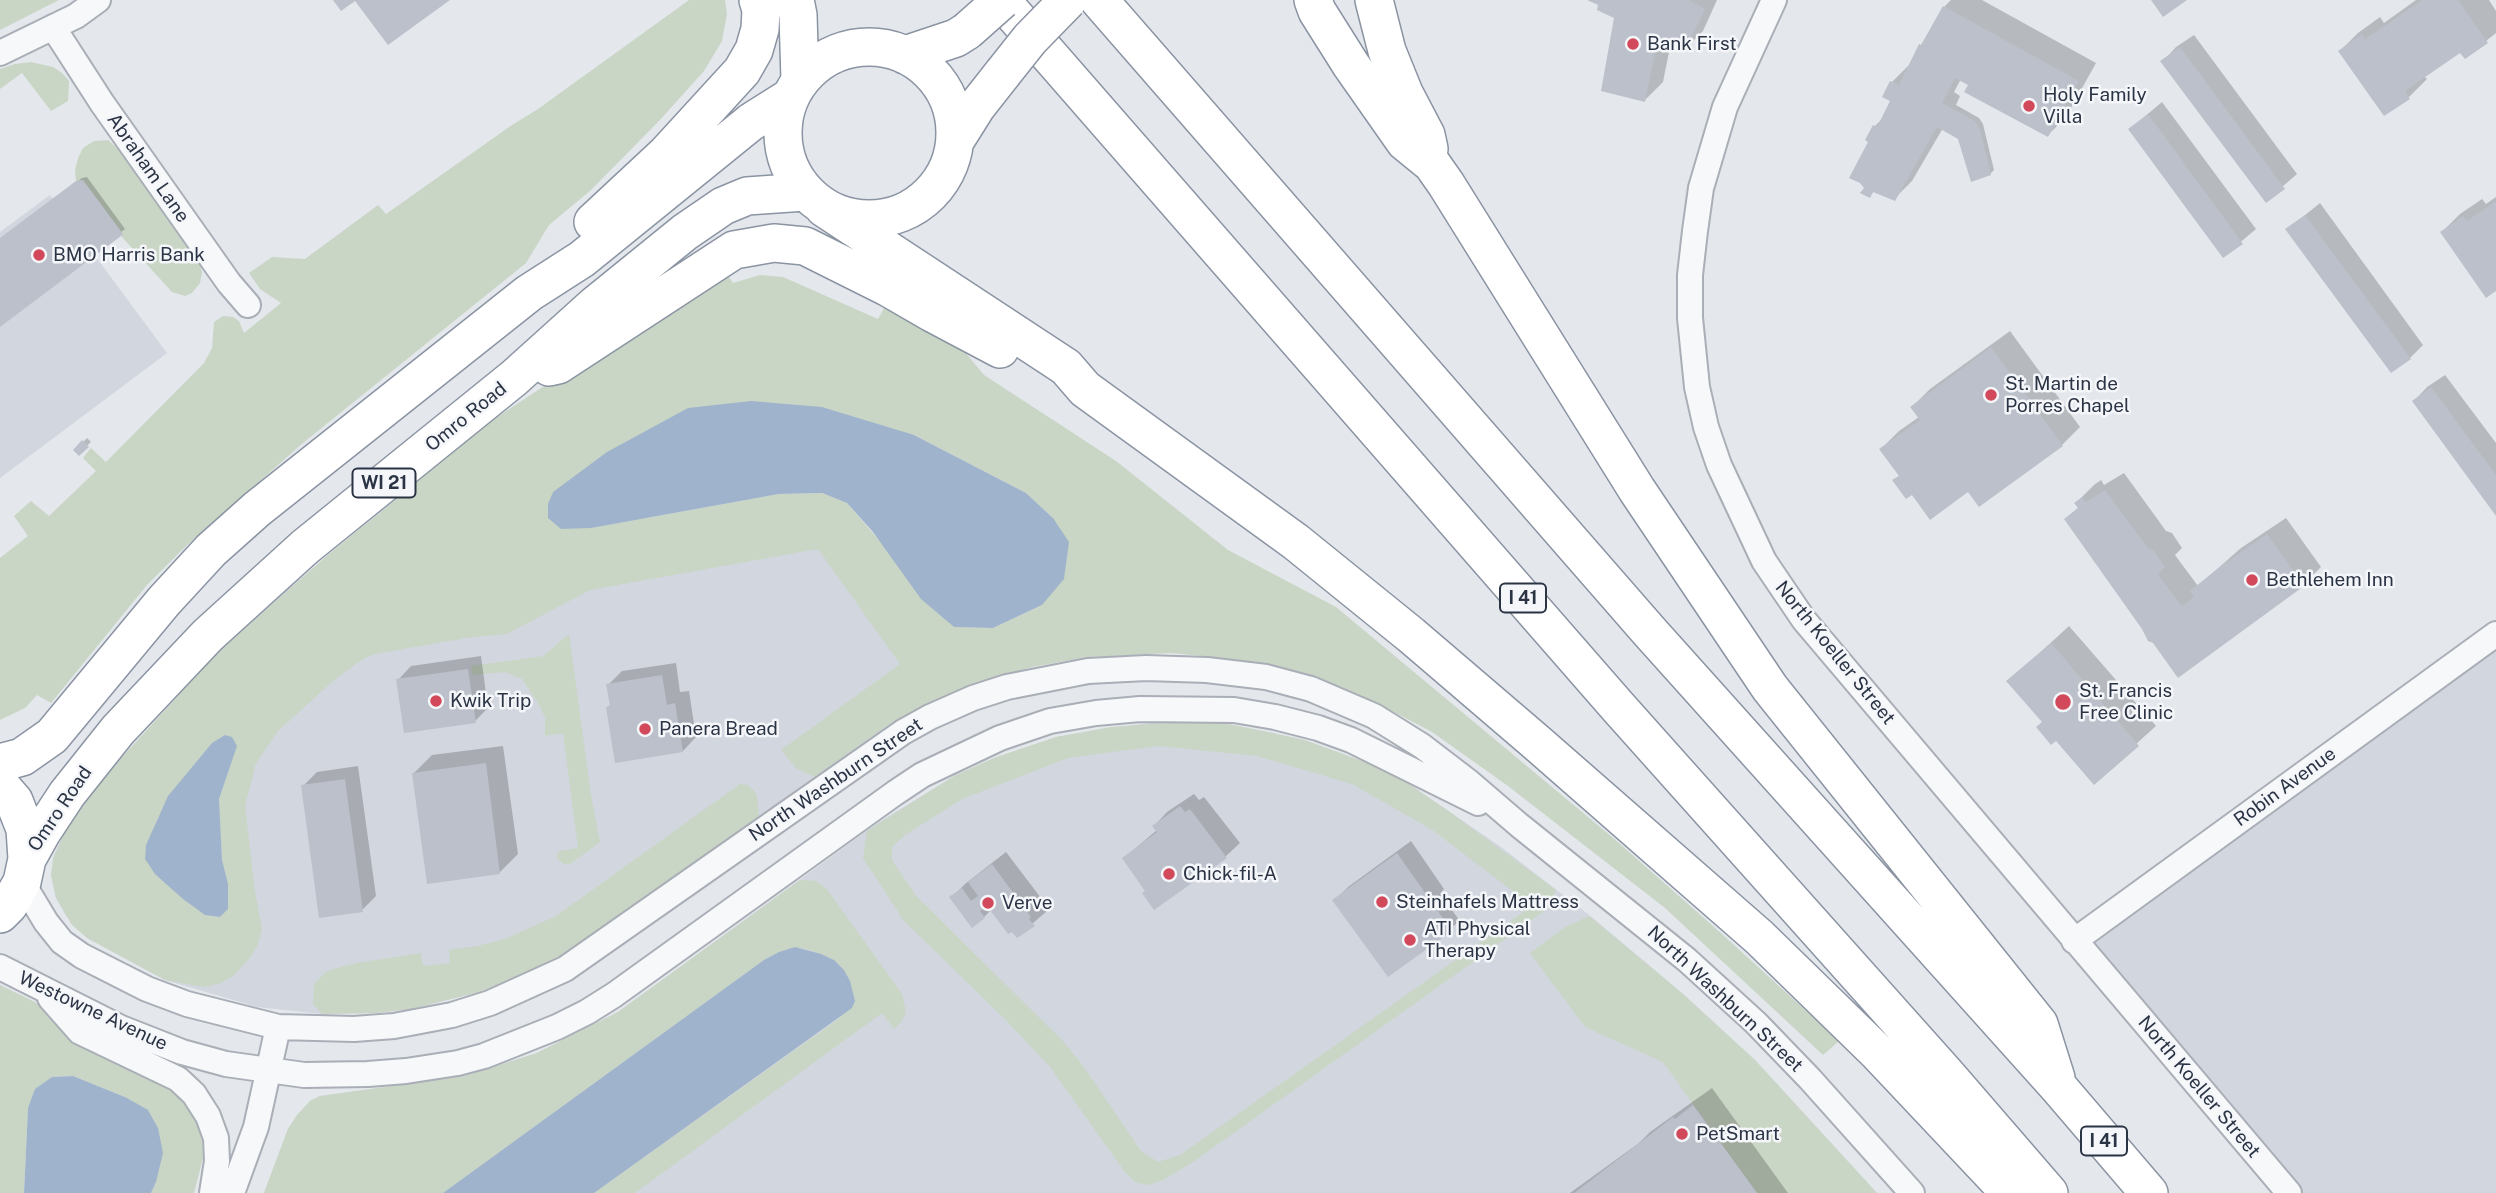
<!DOCTYPE html>
<style>
body{margin:0}
canvas{display:block;background:#e4e7ec}
</style>
<canvas width="2496" height="1193"></canvas>
<script>
const context = document.querySelector('canvas').getContext('2d');
context.lineJoin = 'round';
function paint(path, color) { context.fillStyle = color; context.fill(path, 'evenodd'); }
const shape = rows => new Path2D(rows.map(r => 'M' + r).join(''));
function stroke(path, color, width, dash) { context.strokeStyle = color; context.lineWidth = width; context.lineCap = dash ? 'butt' : 'round'; context.setLineDash(dash || []); context.stroke(path); }
function write(font, color, halo, rows, align = 'center') {
  context.font = font + ' "Public Sans",sans-serif'; context.lineWidth = 5; context.setLineDash([]); context.textBaseline = 'middle'; context.strokeStyle = halo; context.fillStyle = color; for (const [text, x, y, turn = 0] of rows) {
    context.save(); context.translate(x, y); context.rotate((+turn || 0) * Math.PI / 180); context.textAlign = isNaN(turn) ? turn : align; if (halo) context.strokeText(text, 0, 0); context.fillText(text, 0, 0); context.restore();
  }
}
paint(shape([
 [50,195,167,353,0,478,0,232],
 [834,514,966,688,891,723,636,906,562,955,479,992,411,1009,375,1013,322,1014,257,1007,165,980,87,938,66,916,56,898,51,875,54,855,65,831,103,778,219,651,287,590,365,525],
 [2496,634,2496,1193,2289,1193,2074,941],
 [1154,722,1228,724,1273,733,1341,753,1403,780,1501,847,1593,918,1682,993,1755,1060,1877,1193,264,1193,288,1129,297,1115,310,1101,320,1096,465,1076,537,1053,618,1012,879,822,954,776,994,758,1056,737]
]), '#d2d6de');
paint(shape([
 [0,0,59,0,0,30],
 [689,0,725,0,727,14,722,41,704,71,659,121,591,190,549,225,526,263,303,443,186,546,147,585,51,703,37,695,25,708,0,720,0,558,28,536,14,516,31,501,49,516,96,471,83,458,91,448,106,462,204,363,212,348,214,322,223,316,233,317,239,321,244,333,281,303,260,289,249,273,272,257,305,259,378,205,386,214,512,125,538,109],
 [31,62,53,67,62,73,69,81,68,101,51,111,22,73,0,89,0,69,15,64],
 [108,140,116,147,200,261,202,273,200,283,192,293,185,296,172,292,121,236,122,234,76,181,75,170,78,158,83,148,94,141],
 [723,268,733,283,760,275,783,277,878,319,887,303,950,334,984,375,1116,461,1228,550,1336,607,1612,837,1722,934,1839,1041,1823,1055,1665,908,1508,786,1432,732,1375,702,1306,675,1232,659,1171,653,1088,657,1032,667,966,687,931,702,891,723,814,777,796,768,781,750,900,664,818,549,590,590,507,634,465,638,371,655,357,663,332,682,278,731,256,763,245,806,255,892,262,929,257,947,249,959,232,977,218,984,204,987,165,980,87,938,72,925,56,898,51,875,53,859,65,831,81,806,103,778,219,651,329,554,455,451,473,433],
 [914,435,1026,493,1053,518,1042,605,993,628,954,627,847,503,822,493,779,494,591,528],
 [232,761,219,799,222,860,228,884,228,908,220,917,205,915,155,874,154,830,157,818],
 [569,634,591,795,600,842,569,865,564,864,556,857,559,851,578,848,563,733,545,736,545,718,541,708,522,679,505,672,472,675,471,666,543,656],
 [1190,721,1228,724,1273,733,1305,740,1373,765,1403,780,1450,812,1556,890,1547,909,1193,1162,1163,1180,1149,1185,1137,1183,1125,1172,1050,1067,1006,1020,904,921,863,858,867,831,954,776,994,758,1056,737,1111,727],
 [1158,746,1257,756,1352,784,1431,829,1530,904,1522,913,1180,1155,1158,1162,1141,1151,1081,1063,1062,1040,917,897,892,860,892,847,905,835,962,799,1068,758],
 [740,784,748,785,755,792,757,797,759,816,636,906,589,938,540,967,479,992,411,1009,375,1013,322,1014,313,1004,314,984,326,972,333,969,357,963,421,953,423,966,450,963,449,950,477,946,505,939,556,916],
 [800,880,816,881,826,888,902,994,906,1012,902,1021,894,1029,882,1013,635,1193,594,1193,840,1018,834,960,809,950,795,947,779,952,764,960,443,1193,264,1193,288,1129,297,1115,310,1101,320,1096,465,1076,537,1053,618,1012],
 [1589,916,1682,993,1755,1060,1877,1193,1757,1193,1663,1062,1585,1027,1530,953,1565,927],
 [0,985,35,1002,65,1029,163,1082,185,1101,195,1116,202,1133,203,1158,194,1193,151,1193,156,1182,125,1097,73,1076,52,1077,28,1108,24,1193,0,1193]
]), '#c9d6c5');
paint(shape([
 [751,401,822,407,914,435,1026,493,1053,518,1069,542,1064,579,1042,605,993,628,954,627,921,599,873,532,847,503,822,493,779,494,591,528,561,529,548,518,548,504,553,492,607,452,688,408],
 [225,735,232,737,237,746,219,799,222,860,228,884,228,909,220,917,205,915,183,899,155,874,145,859,146,845,168,796,212,743],
 [795,947,821,954,834,960,844,970,850,981,855,1001,852,1008,594,1193,443,1193,764,960,779,952],
 [73,1076,125,1097,148,1110,158,1128,163,1153,156,1182,151,1193,24,1193,28,1108,35,1089,52,1077]
]), '#9fb4cc');
paint(shape([
 [1603,0,1717,0,1703,31,1685,49,1671,42,1663,82,1645,100,1616,17],
 [1951,0,1982,0,2096,63,2066,117,2048,135,1961,79,1954,92,1960,96,1956,105,1979,118,1983,124,1994,170,1990,174,1960,138,1943,128,1912,181,1894,199,1875,190,1869,196,1866,187,1870,141,1875,126,1884,117,1892,101,1884,96,1892,82,1910,64,1944,7],
 [2416,0,2489,0,2496,11,2496,33,2466,57,2460,50,2424,76,2427,79,2409,97,2340,51,2358,33,2380,17,2384,23],
 [2194,35,2297,174,2267,200,2163,61,2176,47],
 [2162,102,2256,229,2224,256,2130,129],
 [87,177,125,229,0,324,0,239,82,178],
 [2496,197,2496,289,2442,232,2460,214,2482,199,2486,204],
 [2320,203,2423,345,2410,358,2288,229],
 [2010,331,2080,427,2062,445,1980,505,1969,490,1912,493,1895,480,1900,475,1881,449,1899,431,1919,417,1912,407,1930,389],
 [2445,375,2496,443,2496,513,2414,401,2427,387],
 [87,438,91,442,79,453,75,450],
 [2124,473,2166,531,2172,533,2182,548,2175,555,2198,586,2241,548,2286,518,2321,567,2303,585,2179,675,2066,520,2079,507,2076,503,2094,485,2101,480,2104,485],
 [2069,626,2156,726,2094,782,2009,681],
 [481,656,488,708,475,721,398,680,411,666],
 [676,663,680,692,689,691,696,737,683,751,608,707,611,704,608,685,622,671],
 [503,746,518,854,500,872,414,773,432,755],
 [358,766,376,896,362,910,303,786,317,772],
 [1194,794,1199,800,1204,797,1240,843,1226,856,1154,908,1147,891,1124,858,1157,830,1154,826,1167,812],
 [1411,841,1444,889,1440,894,1460,921,1388,974,1335,900,1348,887],
 [1006,852,1044,902,1042,904,1047,911,1018,936,991,910,984,917,952,897,965,884],
 [1712,1088,1788,1193,1570,1193,1639,1143,1650,1132]
]), '#0003');
paint(shape([
 [333,0,450,0,388,45,355,1,341,11],
 [1587,0,1689,0,1705,9,1685,51,1658,37,1645,102,1601,91,1614,18,1597,10,1598,5],
 [2151,0,2187,0,2163,17],
 [2422,0,2458,0,2488,43,2465,59,2460,53,2405,91,2410,99,2384,116,2338,51,2362,34,2365,39],
 [1943,6,2079,81,2048,137,1964,92,1968,85,1955,78,1942,103,1975,121,1980,129,1991,175,1971,182,1958,139,1937,127,1895,201,1873,192,1870,198,1860,193,1864,188,1860,183,1849,178,1868,142,1865,140,1873,125,1877,127,1890,101,1882,97,1890,81,1899,85,1919,44,1921,45],
 [2180,47,2285,189,2266,203,2160,61],
 [2148,114,2243,244,2223,258,2128,129],
 [83,180,123,234,121,236,0,327,0,238,76,181],
 [2496,201,2496,291,2486,298,2440,232,2463,216,2467,221],
 [2305,215,2411,359,2391,373,2285,229],
 [1991,347,2063,446,1979,507,1968,492,1930,520,1912,495,1906,499,1892,480,1899,476,1879,449,1920,420,1910,407],
 [2431,387,2496,475,2496,516,2412,401],
 [82,440,89,447,79,456,73,450],
 [2105,490,2148,548,2154,551,2165,567,2158,575,2182,606,2194,597,2190,591,2221,566,2267,534,2304,586,2178,678,2153,643,2148,641,2142,629,2064,519,2078,508,2074,503,2082,497,2086,502],
 [2051,643,2139,746,2094,785,2056,741,2051,745,2036,727,2042,722,2006,681],
 [468,669,476,723,404,733,396,679],
 [662,675,667,705,675,703,683,752,615,763,606,707,610,706,606,684],
 [486,763,500,874,427,884,412,773],
 [345,779,363,912,319,918,301,785],
 [1180,806,1185,812,1190,809,1227,858,1154,910,1142,893,1145,891,1122,858,1157,832,1152,826],
 [1397,853,1452,931,1388,977,1332,900],
 [992,864,1031,917,1029,919,1035,926,1017,938,1012,932,1008,934,987,906,980,911,985,918,972,928,949,897,962,888,971,901,978,896,968,882],
 [1693,1105,1757,1193,1574,1193,1673,1117,1675,1119]
]), '#bbc0ca');
const minor = shape([
 [1774,0,1725,107,1701,188,1695,231,1690,275,1690,318,1697,387,1706,427,1719,465,1764,561,1804,620,2289,1193],
 [53,27,102,103,229,283,248,305],
 [0,53,76,16,98,0],
 [22,882,46,922,62,942,82,956,147,989,187,1004,278,1027,354,1029,394,1026,452,1015,490,1003,565,969,903,732,930,717,973,698,1007,687,1088,671,1146,668,1207,670,1266,677,1311,689,1374,716,1422,746,1469,782,1519,825,1687,960,1756,1023,1810,1079,1912,1193],
 [2074,941,2496,634],
 [0,967,121,1028,182,1052,226,1064,304,1075,368,1074,406,1071,458,1063,484,1056,557,1027,587,1012,614,995,895,793,922,775,1000,738,1050,721,1096,713,1140,709,1234,710,1275,717,1318,728,1351,740,1478,803],
 [50,998,80,1032,178,1079,194,1094,208,1116,216,1138,217,1161,212,1193],
 [232,1193,256,1127,278,1027]
]);
const highway = shape([
 [795,0,798,15,800,80],
 [1001,0,1619,708,1947,1075,2049,1193],
 [1099,0,1649,631,2060,1089,2149,1193],
 [1313,0,1317,11,1351,65,1405,142,1432,164,1446,184,1637,490,1770,688,2039,1024,2056,1078],
 [1374,0,1387,51,1404,93,1426,135,1429,149],
 '783 133a86 86 0 1 1 172 0a86 86 0 1 1-172 0Z',
 [905,55,956,38,967,31],
 [955,141,977,106,1003,73],
 [824,208,1066,367,1085,389,1296,542,1411,635,1536,742,1759,937,1878,1053,2010,1193],
 [593,222,666,154,742,71,754,50,760,29,761,10,758,0],
 [549,367,558,365,734,250,774,243,805,246,887,287,932,313,1000,349],
 [0,763,22,757,52,736,164,601,211,550,257,509,529,293,582,259,751,122,789,98],
 [0,785,14,801,25,829,27,859,22,882,9,905,0,914],
 [27,859,42,832,67,794,118,730,208,635,305,547,514,378,595,305,685,232,723,206,747,196,805,192]
]);
stroke(minor, '#a9aeb7', 28);
stroke(highway, '#8b94a3', 40);
stroke(minor, '#f7f8fa', 24);
stroke(highway, '#fff', 37);
const highwayBridge = shape([
 [967,31,1002,0],
 [1003,73,1030,39,1068,0]
]);
stroke(highwayBridge, '#8b94a3', 40, []);
stroke(highwayBridge, '#fff', 37);
for (const [x, y, r, color] of [
 [1633,44,7,"#d1495b"],
 [2029,106,7,"#d1495b"],
 [39,255,7,"#d1495b"],
 [1991,395,7,"#d1495b"],
 [2252,580,7,"#d1495b"],
 [436,701,7,"#d1495b"],
 [2063,702,9,"#d1495b"],
 [645,729,7,"#d1495b"],
 [1169,874,7,"#d1495b"],
 [1382,902,7,"#d1495b"],
 [988,903,7,"#d1495b"],
 [1410,940,7,"#d1495b"],
 [1682,1134,7,"#d1495b"]
]) { const dot = new Path2D(); dot.arc(x, y, r, 0, 2 * Math.PI); context.fillStyle = color; context.fill(dot); stroke(dot, '#f4f6f9', 2.5); }
for (const [x, y, w] of [
 [384,483,63],
 [1523,598,46],
 [2104,1141,46]
]) { const box = new Path2D(); box.roundRect(x - w / 2, y - 14.5, w, 29, 5); context.fillStyle = '#f4f6f9'; context.fill(box); stroke(box, '#2b3445', 2); }
write('bold 18px', '#2b3445', null, [
 ["WI 21",384,483],
 ["I 41",1523,598],
 ["I 41",2104,1141]
]);
write('19px', '#2b3445', '#f4f6f9', [
 ["Bank First",1647,44],
 ["Holy Family",2043,95],
 ["Villa",2043,117],
 ["BMO Harris Bank",53,255],
 ["St. Martin de",2005,384],
 ["Porres Chapel",2005,406],
 ["Bethlehem Inn",2266,580],
 ["St. Francis",2079,691],
 ["Free Clinic",2079,713],
 ["Kwik Trip",450,701],
 ["Panera Bread",659,729],
 ["Chick-fil-A",1183,874],
 ["Steinhafels Mattress",1396,902],
 ["Verve",1002,903],
 ["ATI Physical",1424,929],
 ["Therapy",1424,951],
 ["PetSmart",1696,1134]
], 'left');
write('19px', '#2b3445', '#f4f6f9', [
 ["Abraham Lane",148,168,55],
 ["Omro Road",466,417,-39],
 ["North Koeller Street",1835,653,51],
 ["North Washburn Street",836,780,-34],
 ["Robin Avenue",2285,787,-36],
 ["Omro Road",60,809,-56],
 ["North Washburn Street",1725,999,43],
 ["Westowne Avenue",93,1011,25],
 ["North Koeller Street",2199,1087,50]
]);
</script>
